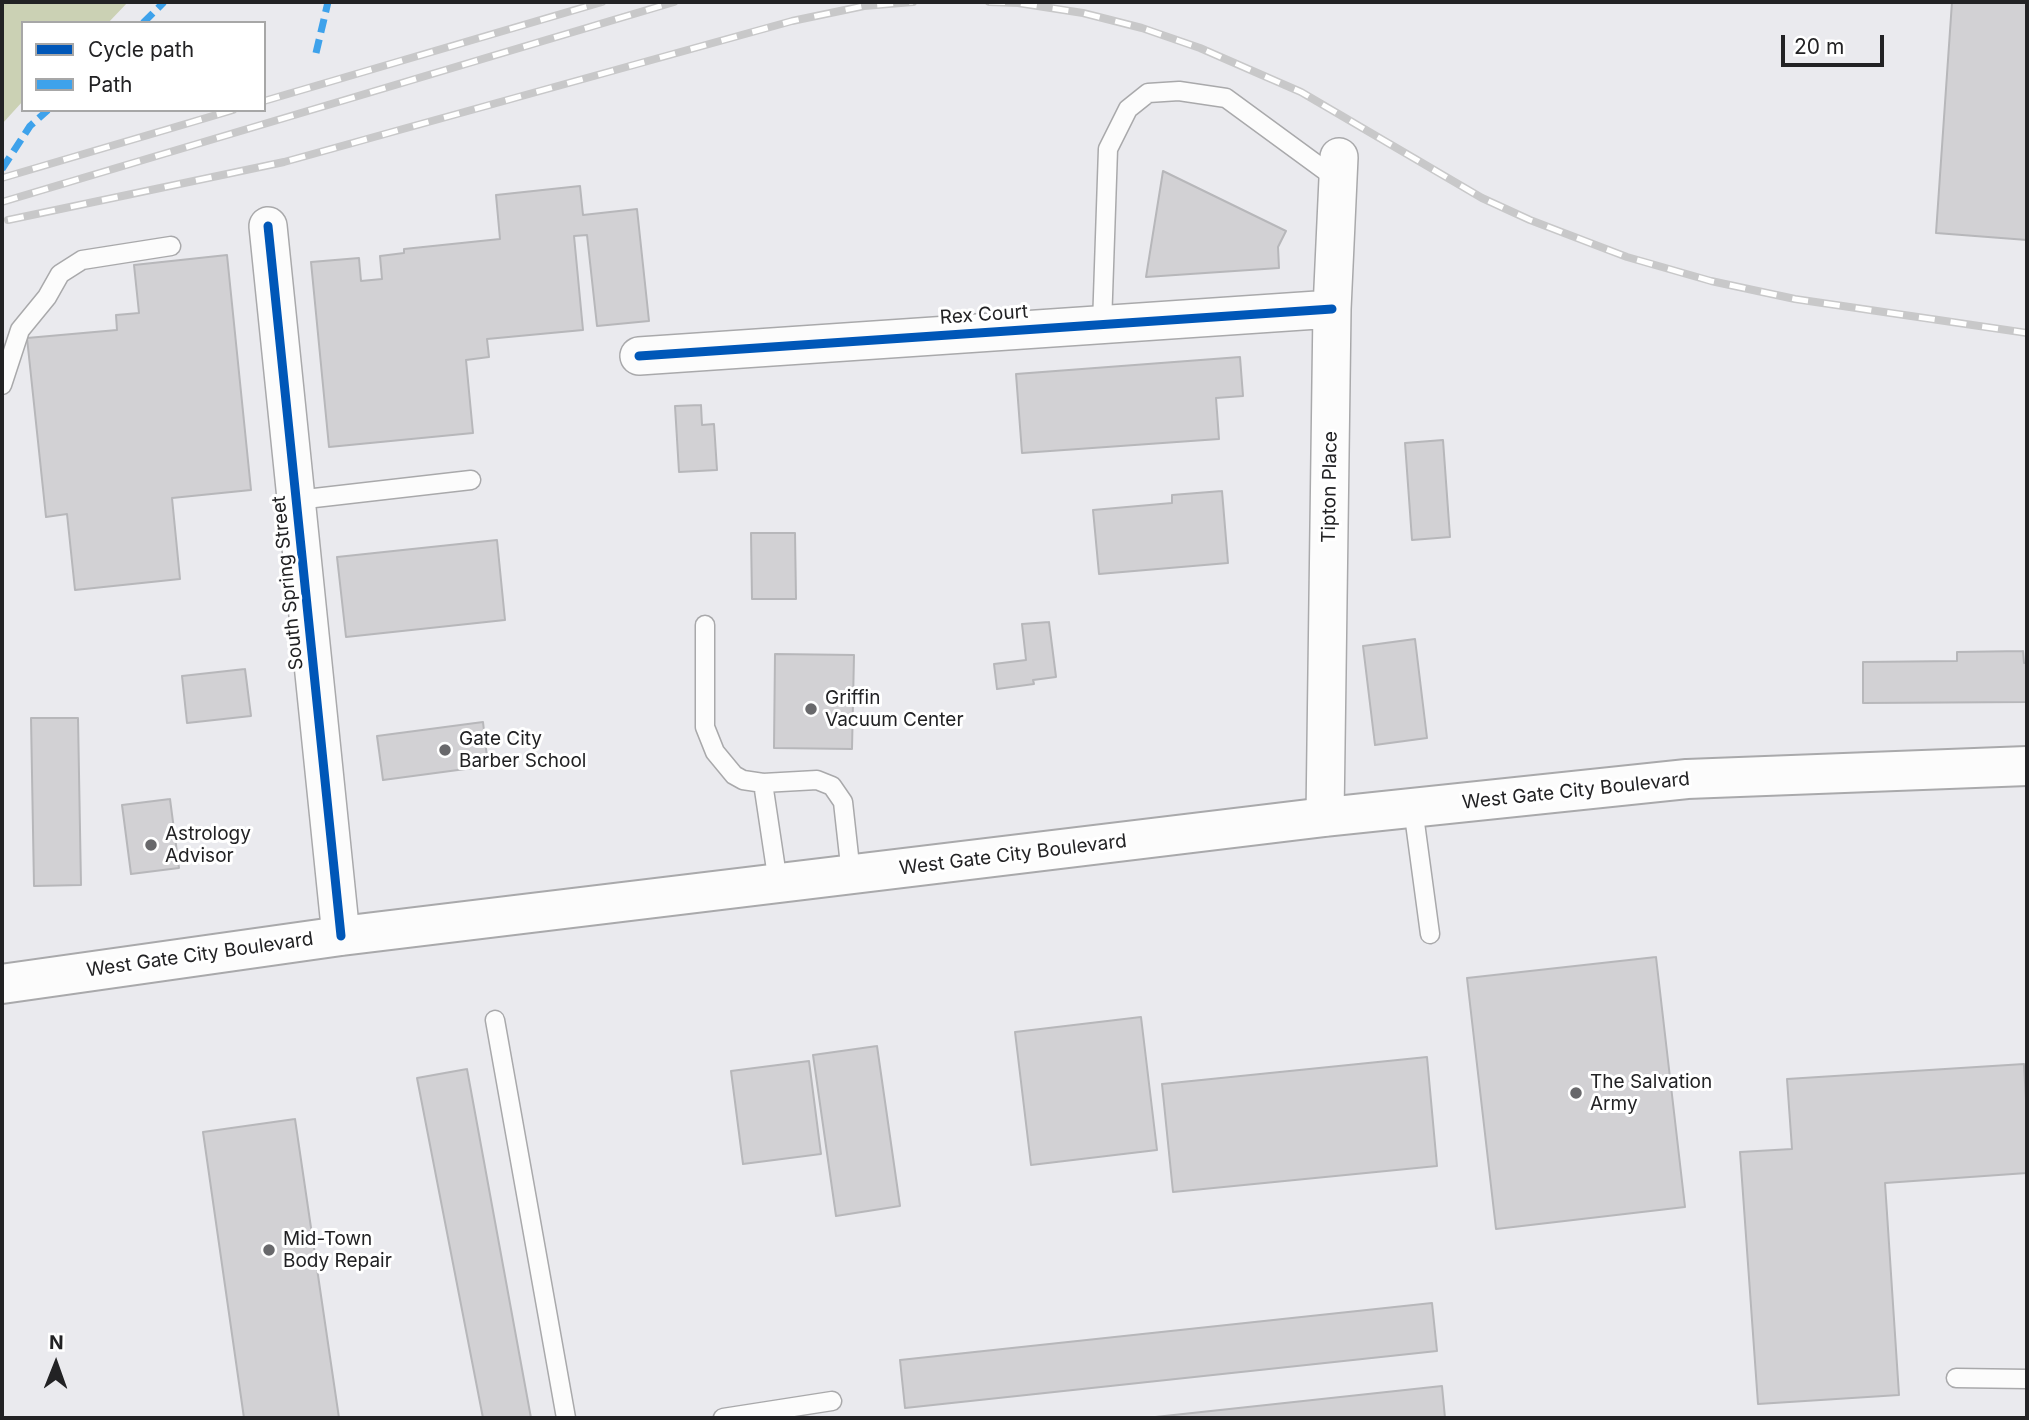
<!DOCTYPE html>
<style>
body{margin:0}
#map{position:relative;width:2029px;height:1420px;overflow:hidden;background:#eaeaee;font-family:Inter,sans-serif}
canvas{display:block}
.frame{position:absolute;inset:0;border:4px solid #222224;pointer-events:none}
.legend{position:absolute;left:21px;top:21px;width:245px;height:91px;box-sizing:border-box;background:#fff;border:2px solid #a7a7a7;margin:0;padding:9px 12px;list-style:none;font-size:21px;color:#222224}
.legend li{display:flex;align-items:center;gap:14px;height:35px}
.legend b{width:35px;border:2px solid #a7a7a7}
.north{position:absolute;left:21px;top:1329px;width:70px;height:70px;-webkit-text-stroke:5px #fff;paint-order:stroke;rotate:1deg;font-size:19px;font-weight:700;line-height:28px;text-align:center;color:#222224}
.north::after{content:'';display:block;margin:auto;width:24px;height:32px;background:#222224;clip-path:polygon(50% 0,100% 100%,50% 72%,0 100%)}
.scale{position:absolute;left:1781px;top:35px;width:103px;height:32px;box-sizing:border-box;border:4px solid #222224;border-top:0;padding-left:9px;font-size:21px;line-height:24px;white-space:nowrap;color:#222224;-webkit-text-stroke:5px #fff;paint-order:stroke}
</style>
<div id="map">
<canvas width="2029" height="1420"></canvas>
<div class="frame"></div>
<ul class="legend">
<li><b style="height:9px;background:#0057b8"></b>Cycle path</li>
<li><b style="height:9px;background:#3ea2eb"></b>Path</li>
</ul>
<div class="north">N</div>
<div class="scale">20 m</div>
</div>
<script>
const context = document.querySelector('canvas').getContext('2d');
context.lineJoin = 'round';
function paint(path, color) { context.fillStyle = color; context.fill(path, 'evenodd'); }
const shape = rows => new Path2D(rows.map(r => 'M' + r).join(''));
function stroke(path, color, width, dash) { context.strokeStyle = color; context.lineWidth = width; context.lineCap = dash ? 'butt' : 'round'; context.setLineDash(dash || []); context.stroke(path); }
function write(font, color, halo, rows, align = 'center') {
  context.font = font + ' Inter,sans-serif'; context.lineWidth = 6; context.setLineDash([]); context.textBaseline = 'middle'; context.strokeStyle = halo; context.fillStyle = color; for (const [text, x, y, turn = 0] of rows) {
    context.save(); context.translate(x, y); context.rotate((+turn || 0) * Math.PI / 180); context.textAlign = isNaN(turn) ? turn : align; if (halo) context.strokeText(text, 0, 0); context.fillText(text, 0, 0); context.restore();
  }
}
paint(shape([
 [2,2,128,2,108,23,23,23,23,101,2,124]
]), '#cbd1b4');
const building = shape([
 [1952,2,2027,2,2027,240,1936,233,1952,2],
 [1163,171,1286,231,1278,247,1279,268,1146,277,1163,171],
 [580,186,583,215,637,209,649,321,597,326,587,235,574,236,583,330,487,339,489,357,466,360,473,433,329,447,311,262,359,258,361,281,382,279,380,256,404,253,404,249,500,239,496,195,580,186],
 [227,255,251,490,172,498,180,579,75,590,67,514,46,517,27,338,117,330,116,315,139,313,134,265,227,255],
 [1240,357,1243,396,1216,398,1219,439,1022,453,1016,374,1240,357],
 [701,405,702,425,714,424,717,470,679,472,675,406,701,405],
 [1443,440,1450,537,1412,540,1405,443,1443,440],
 [1222,491,1228,563,1099,574,1093,510,1172,503,1172,495,1222,491],
 [751,533,795,533,796,599,752,599,751,533],
 [497,540,505,620,346,637,337,557,497,540],
 [1049,622,1056,677,1033,680,1034,684,997,689,994,664,1026,660,1022,624,1049,622],
 [1415,639,1427,738,1375,745,1363,646,1415,639],
 [2023,651,2024,663,2027,663,2027,702,1863,703,1863,662,1957,661,1957,652,2023,651],
 [775,654,854,655,852,749,774,748,775,654],
 [245,669,251,716,187,723,182,676,245,669],
 [31,718,78,718,81,885,34,886,31,718],
 [483,722,488,766,383,780,377,736,483,722],
 [170,799,179,868,131,874,122,805,170,799],
 [1656,957,1685,1207,1496,1229,1467,978,1656,957],
 [1141,1017,1157,1150,1031,1165,1015,1032,1141,1017],
 [877,1046,900,1206,836,1216,813,1055,877,1046],
 [1427,1057,1437,1166,1173,1192,1162,1084,1427,1057],
 [809,1061,821,1154,743,1164,731,1071,809,1061],
 [2024,1064,2027,1118,2027,1173,1885,1183,1899,1395,1758,1404,1740,1152,1792,1149,1787,1079,2024,1064],
 [467,1069,531,1418,483,1418,417,1078,467,1069],
 [295,1119,339,1418,244,1418,203,1132,295,1119],
 [1432,1303,1437,1351,905,1408,900,1360,1432,1303],
 [1442,1386,1445,1418,1146,1418,1442,1386]
]);
paint(building, '#d2d1d4');
stroke(building, '#b7b7ba', 2);
const service = shape([
 [1102,325,1108,149,1128,109,1148,93,1179,91,1226,98,1338,180],
 [2,385,20,330,47,297,60,274,82,260,171,246],
 [297,500,471,480],
 [705,625,705,727,715,752,734,775,743,780,763,783,817,780,832,786,843,802,851,874],
 [763,783,778,883],
 [1413,808,1430,934],
 [495,1020,566,1418],
 [1956,1378,2027,1379],
 [723,1418,832,1401]
]);
const minor = shape([
 [268,226,341,936],
 [639,356,1332,309],
 [1325,817,1332,309,1339,157]
]);
const primary = shape([
 [2,984,341,936,1325,817,1687,779,2027,766]
]);
stroke(service, '#a9a9ab', 21);
stroke(minor, '#a9a9ab', 40);
stroke(primary, '#a9a9ab', 42);
stroke(service, '#fcfcfc', 18);
stroke(minor, '#fcfcfc', 37);
stroke(primary, '#fcfcfc', 38);
const rail = shape([
 [989,2,1018,3,1083,13,1142,28,1200,48,1301,92,1482,198,1530,220,1627,257,1711,281,1795,299,2027,333],
 [264,101,602,2],
 [2,178,233,110],
 [2,202,674,2],
 [8,220,284,162,792,21,864,6,913,2]
]);
stroke(rail, '#c8c8c9', 8);
stroke(rail, '#fff', 5, [16]);
stroke(shape([
 [143,23,164,2],
 [316,53,328,2],
 [2,169,30,126,48,110]
]), '#3ea2eb', 7, [14, 7]);
stroke(shape([
 [268,226,341,936],
 [639,356,1332,309]
]), '#0057b8', 9);
for (const [x, y, r, color] of [
 [811,709,7,"#68686b"],
 [445,750,7,"#68686b"],
 [151,845,7,"#68686b"],
 [1576,1093,7,"#68686b"],
 [269,1250,7,"#68686b"]
]) { const dot = new Path2D(); dot.arc(x, y, r, 0, 2 * Math.PI); context.fillStyle = color; context.fill(dot); stroke(dot, '#fff', 2.5); }
write('19px', '#222224', '#fff', [
 ["Rex Court",984,315,-4],
 ["Tipton Place",1330,487,-89],
 ["South Spring Street",288,583,-96],
 ["West Gate City Boulevard",1576,791,-6],
 ["West Gate City Boulevard",1013,855,-7],
 ["West Gate City Boulevard",200,955,-8]
]);
write('19px', '#222224', '#fff', [
 ["Griffin",825,698],
 ["Vacuum Center",825,720],
 ["Gate City",459,739],
 ["Barber School",459,761],
 ["Astrology",165,834],
 ["Advisor",165,856],
 ["The Salvation",1590,1082],
 ["Army",1590,1104],
 ["Mid-Town",283,1239],
 ["Body Repair",283,1261]
], 'left');
</script>
